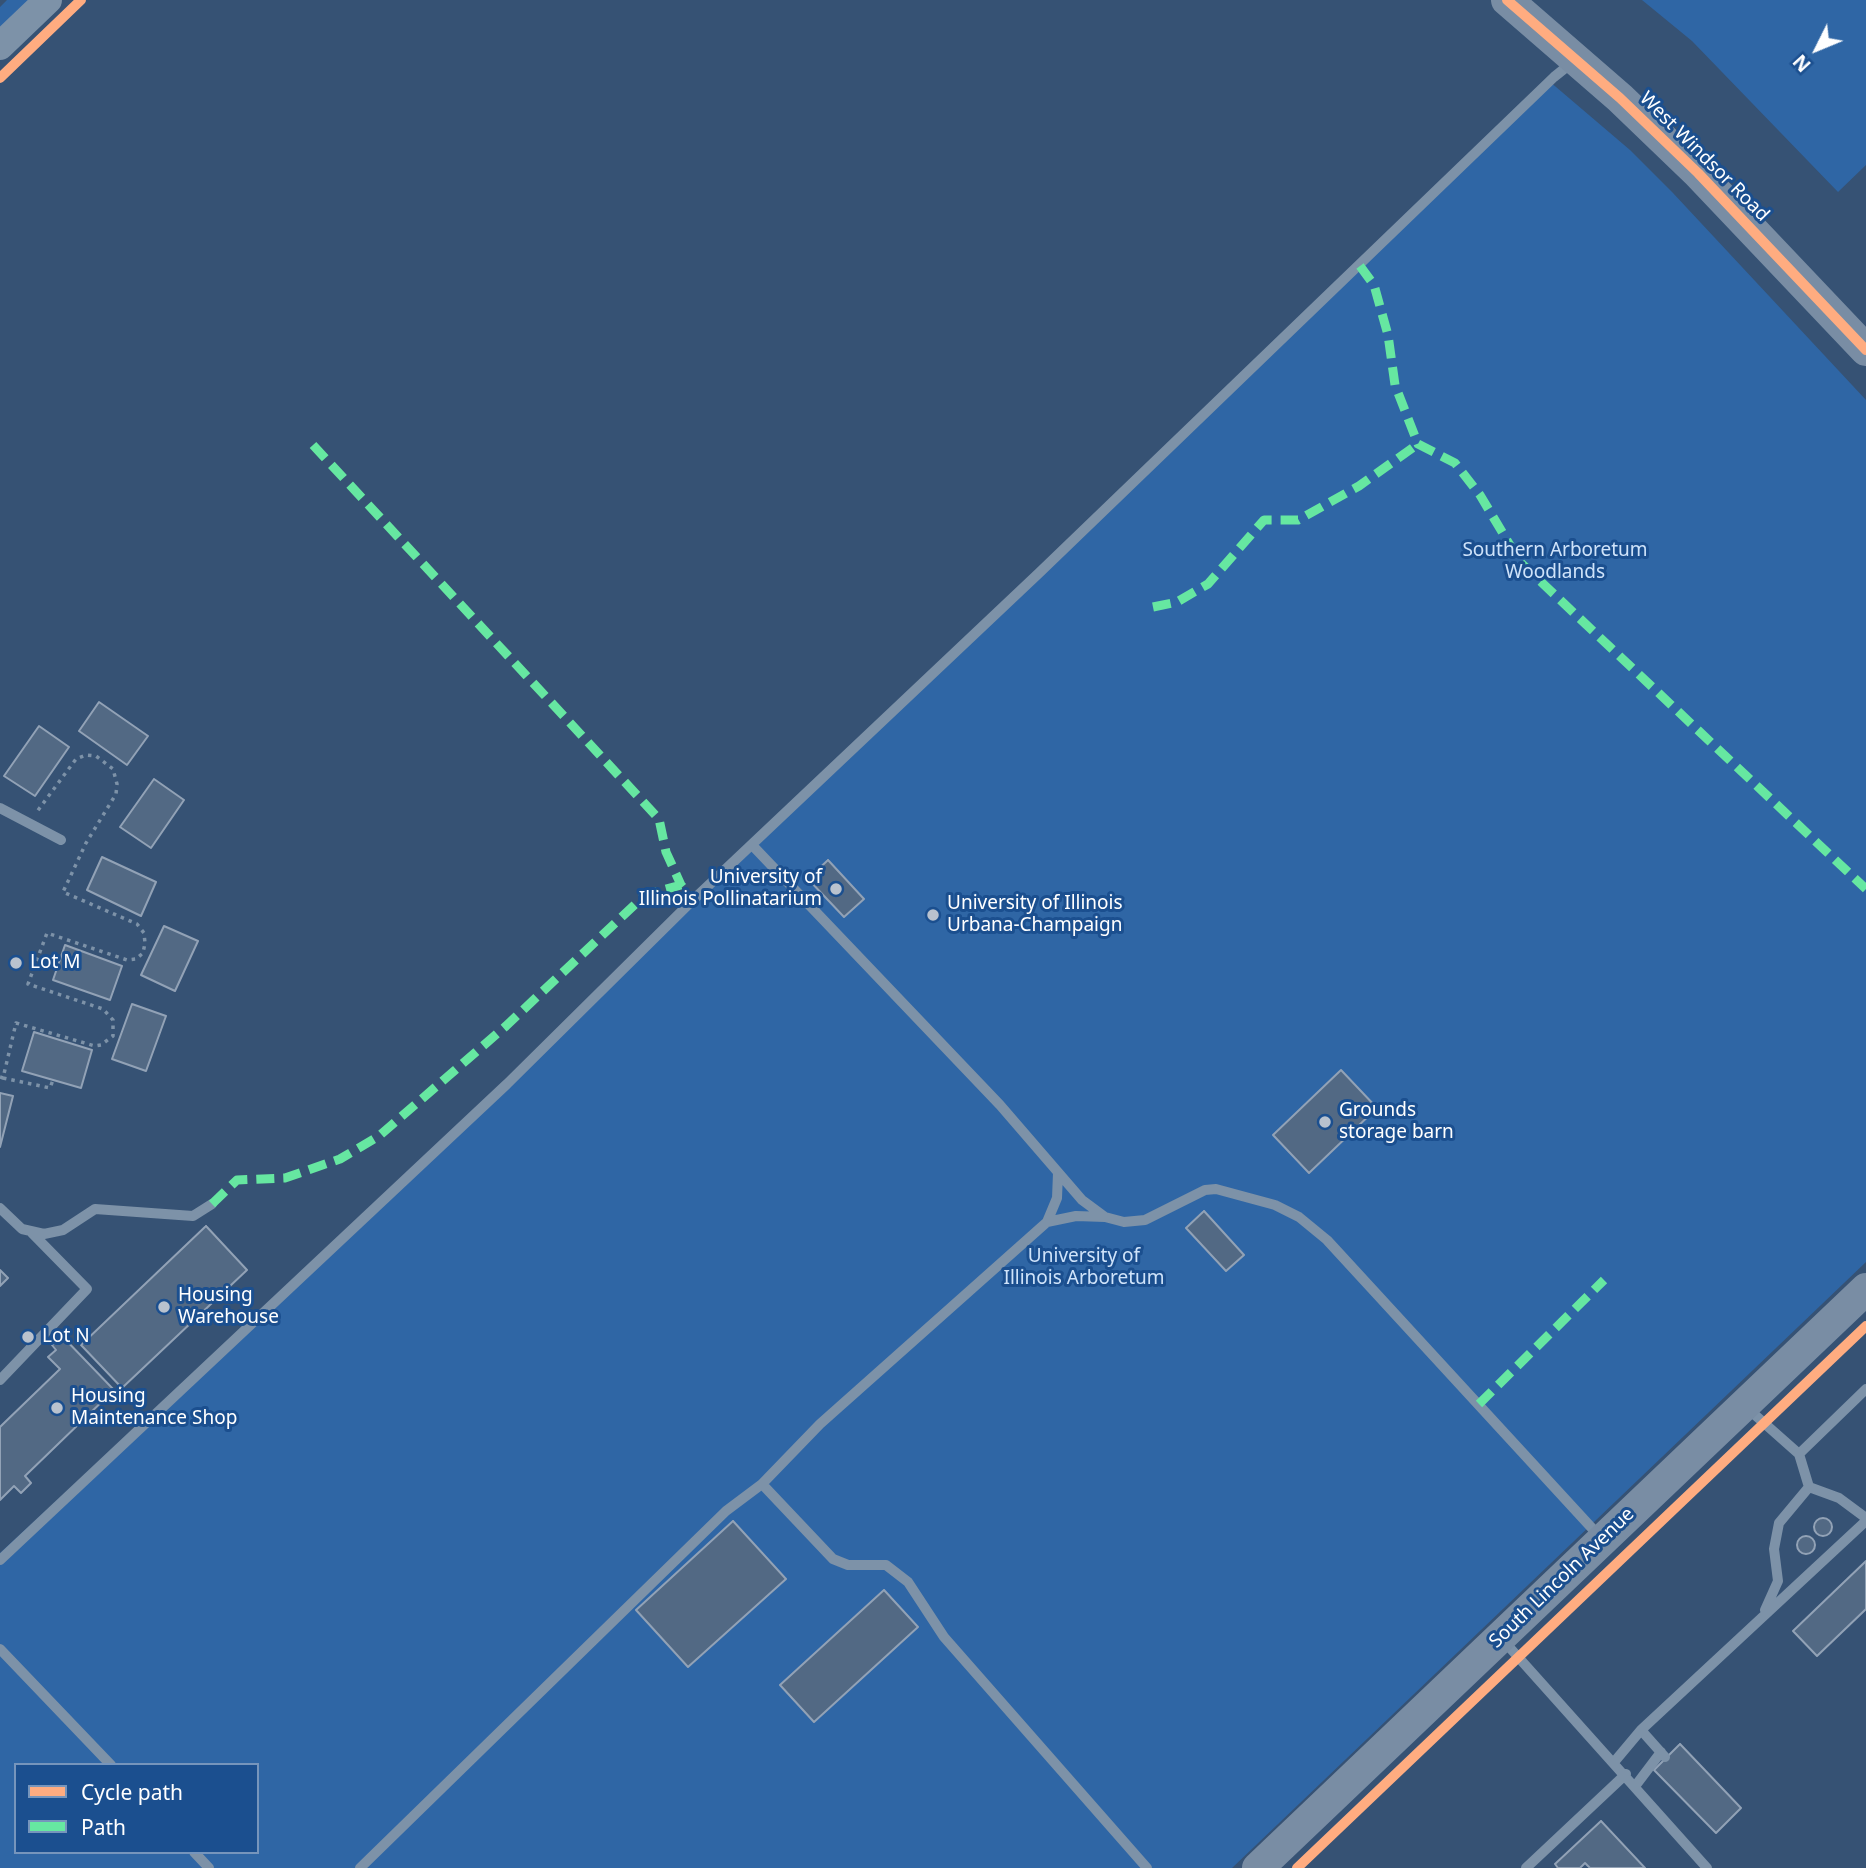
<!DOCTYPE html>
<style>
body{margin:0}
#map{position:relative;width:1866px;height:1868px;overflow:hidden;background:#365274;font-family:"Noto Sans",sans-serif}
canvas{display:block}
.legend{position:absolute;left:14px;top:1763px;width:245px;height:91px;box-sizing:border-box;background:#1b4f8f;border:2px solid #7695bc;margin:0;padding:9px 12px;list-style:none;font-size:21px;color:#fff}
.legend li{display:flex;align-items:center;gap:14px;height:35px}
.legend b{width:35px;border:2px solid #7695bc}
.north{position:absolute;left:1782px;top:14px;width:70px;height:70px;-webkit-text-stroke:5px #1b4f8f;paint-order:stroke;rotate:227deg;font-size:19px;font-weight:700;line-height:28px;text-align:center;color:#fff}
.north::after{content:'';display:block;margin:auto;width:24px;height:32px;background:#fff;clip-path:polygon(50% 0,100% 100%,50% 72%,0 100%)}
</style>
<div id="map">
<canvas width="1866" height="1868"></canvas>
<ul class="legend">
<li><b style="height:9px;background:#ffac80"></b>Cycle path</li>
<li><b style="height:9px;background:#66e7a1"></b>Path</li>
</ul>
<div class="north">N</div>
</div>
<script>
const context = document.querySelector('canvas').getContext('2d');
context.lineJoin = 'round';
function paint(path, color) { context.fillStyle = color; context.fill(path, 'evenodd'); }
const shape = rows => new Path2D(rows.map(r => 'M' + r).join(''));
function stroke(path, color, width, dash) { context.strokeStyle = color; context.lineWidth = width; context.lineCap = dash ? 'butt' : 'round'; context.setLineDash(dash || []); context.stroke(path); }
function write(font, color, halo, rows, align = 'center') {
  context.font = font + ' "Noto Sans",sans-serif'; context.lineWidth = 6; context.setLineDash([]); context.textBaseline = 'middle'; context.strokeStyle = halo; context.fillStyle = color; for (const [text, x, y, turn = 0] of rows) {
    context.save(); context.translate(x, y); context.rotate((+turn || 0) * Math.PI / 180); context.textAlign = isNaN(turn) ? turn : align; if (halo) context.strokeText(text, 0, 0); context.fillText(text, 0, 0); context.restore();
  }
}
paint(shape([
 [7,0,36,0,0,34,0,7],
 [1642,0,1866,0,1866,165,1838,192,1692,41],
 [1549,81,1630,150,1673,193,1866,400,1866,1262,1232,1868,0,1868,0,1553,507,1084],
 [16,1765,257,1765,257,1852,16,1852]
]), '#2f66a5');
const building = shape([
 [99,702,148,736,127,765,79,731,99,702],
 [39,726,69,747,35,796,4,776,39,726],
 [154,779,184,800,151,848,120,827,154,779],
 [102,857,156,882,141,916,87,890,102,857],
 [828,860,864,899,844,917,808,879,828,860],
 [164,926,198,941,175,991,141,975,164,926],
 [65,945,122,966,110,1000,53,980,65,945],
 [132,1004,166,1016,146,1071,112,1059,132,1004],
 [34,1032,92,1050,81,1088,22,1071,34,1032],
 [1341,1070,1377,1108,1309,1173,1273,1135,1341,1070],
 [0,1093,13,1096,0,1147,0,1093],
 [1204,1211,1244,1255,1226,1271,1186,1228,1204,1211],
 [206,1226,247,1270,122,1388,81,1345,206,1226],
 [0,1270,8,1278,0,1286,0,1270],
 [62,1336,114,1390,25,1476,31,1483,21,1493,14,1486,0,1500,0,1427,60,1369,48,1357,56,1350,52,1345,62,1336],
 '1814 1527a9 9 0 1 1 18 0a9 9 0 1 1-18 0Z',
 [733,1521,786,1579,688,1667,636,1610,733,1521],
 '1797 1545a9 9 0 1 1 18 0a9 9 0 1 1-18 0Z',
 [1866,1561,1866,1609,1817,1656,1793,1631,1866,1561],
 [884,1590,918,1627,814,1722,780,1685,884,1590],
 [1680,1744,1741,1808,1716,1833,1654,1770,1680,1744],
 [1601,1821,1645,1868,1590,1868,1585,1863,1580,1868,1558,1868,1555,1864,1601,1821]
]);
paint(building, '#526984');
stroke(building, '#92a2b6', 2);
stroke(shape([
 [0,1077,3,1078,16,1023,95,1046,101,1045,113,1036,113,1020,103,1009,28,984,47,933,127,960,136,959,143,953,145,943,144,933,137,924,63,892,86,843,116,794,117,784,113,769,96,756,86,755,76,759,36,813],
 [3,1078,50,1088,53,1080]
]), '#7d92a8', 3.5, [3.5, 5]);
stroke(shape([
 [0,808,61,840],
 [752,845,1000,1105,1082,1200,1105,1217,1124,1222,1145,1220,1205,1190,1216,1189,1275,1205,1299,1217,1327,1240,1601,1538],
 [0,1208,22,1229,44,1234,63,1230,95,1209,193,1216,212,1204],
 [1047,1222,1076,1216,1105,1217],
 [0,1380,87,1289,32,1233],
 [1746,1407,1799,1454,1809,1487],
 [1799,1454,1866,1389],
 [762,1484,833,1559,848,1565,886,1565,908,1582,944,1637,1147,1868],
 [0,1560,507,1084,693,900,1039,573,1554,77,1574,61],
 [1765,1610,1778,1581,1774,1549,1779,1523,1809,1487,1839,1498,1866,1518],
 [1502,1639,1707,1868],
 [0,1649,111,1765],
 [1641,1730,1665,1757],
 [1615,1761,1641,1730,1866,1521],
 [1636,1785,1661,1752],
 [194,1852,209,1868],
 [360,1868,726,1511,762,1484,820,1424,1047,1222,1057,1198,1058,1173],
 [1526,1868,1626,1774]
]), '#7d92a8', 10);
stroke(shape([
 [0,46,48,0]
]), '#7d92a8', 28);
stroke(shape([
 [1507,0,1620,98,1698,173,1866,350],
 [1258,1868,1866,1289]
]), '#798da4', 32);
stroke(shape([
 [1360,266,1374,285,1388,335,1395,385,1418,444,1455,463,1480,495,1520,562,1866,889],
 [313,445,659,819,666,852,681,885],
 [1153,607,1177,602,1208,584,1264,520,1298,520,1359,486,1418,444],
 [212,1204,237,1180,285,1178,340,1159,379,1136,506,1026,645,895,681,885,693,900],
 [1479,1404,1604,1280]
]), '#66e7a1', 9, [18, 9]);
stroke(shape([
 [1507,0,1620,98,1698,173,1866,350],
 [0,78,81,0],
 [1297,1868,1866,1326]
]), '#ffac80', 10);
for (const [x, y, r, color] of [
 [836,889,7,"#b9c2ce"],
 [933,915,7,"#b9c2ce"],
 [16,963,7,"#b9c2ce"],
 [1325,1122,7,"#b9c2ce"],
 [164,1307,7,"#b9c2ce"],
 [28,1337,7,"#b9c2ce"],
 [57,1408,7,"#b9c2ce"]
]) { const dot = new Path2D(); dot.arc(x, y, r, 0, 2 * Math.PI); context.fillStyle = color; context.fill(dot); stroke(dot, '#1b4f8f', 2.5); }
write('19px', '#fff', '#1b4f8f', [
 ["West Windsor Road",1704,157,45],
 ["South Lincoln Avenue",1562,1578,-44]
]);
write('19px', '#cfe3fa', '#1b4f8f', [
 ["Southern Arboretum",1555,551],
 ["Woodlands",1555,573],
 ["University of",1084,1257],
 ["Illinois Arboretum",1084,1279]
]);
write('19px', '#fff', '#1b4f8f', [
 ["University of",822,878,"right"],
 ["Illinois Pollinatarium",822,900,"right"],
 ["University of Illinois",947,904],
 ["Urbana-Champaign",947,926],
 ["Lot M",30,963],
 ["Grounds",1339,1111],
 ["storage barn",1339,1133],
 ["Housing",178,1296],
 ["Warehouse",178,1318],
 ["Lot N",42,1337],
 ["Housing",71,1397],
 ["Maintenance Shop",71,1419]
], 'left');
</script>
